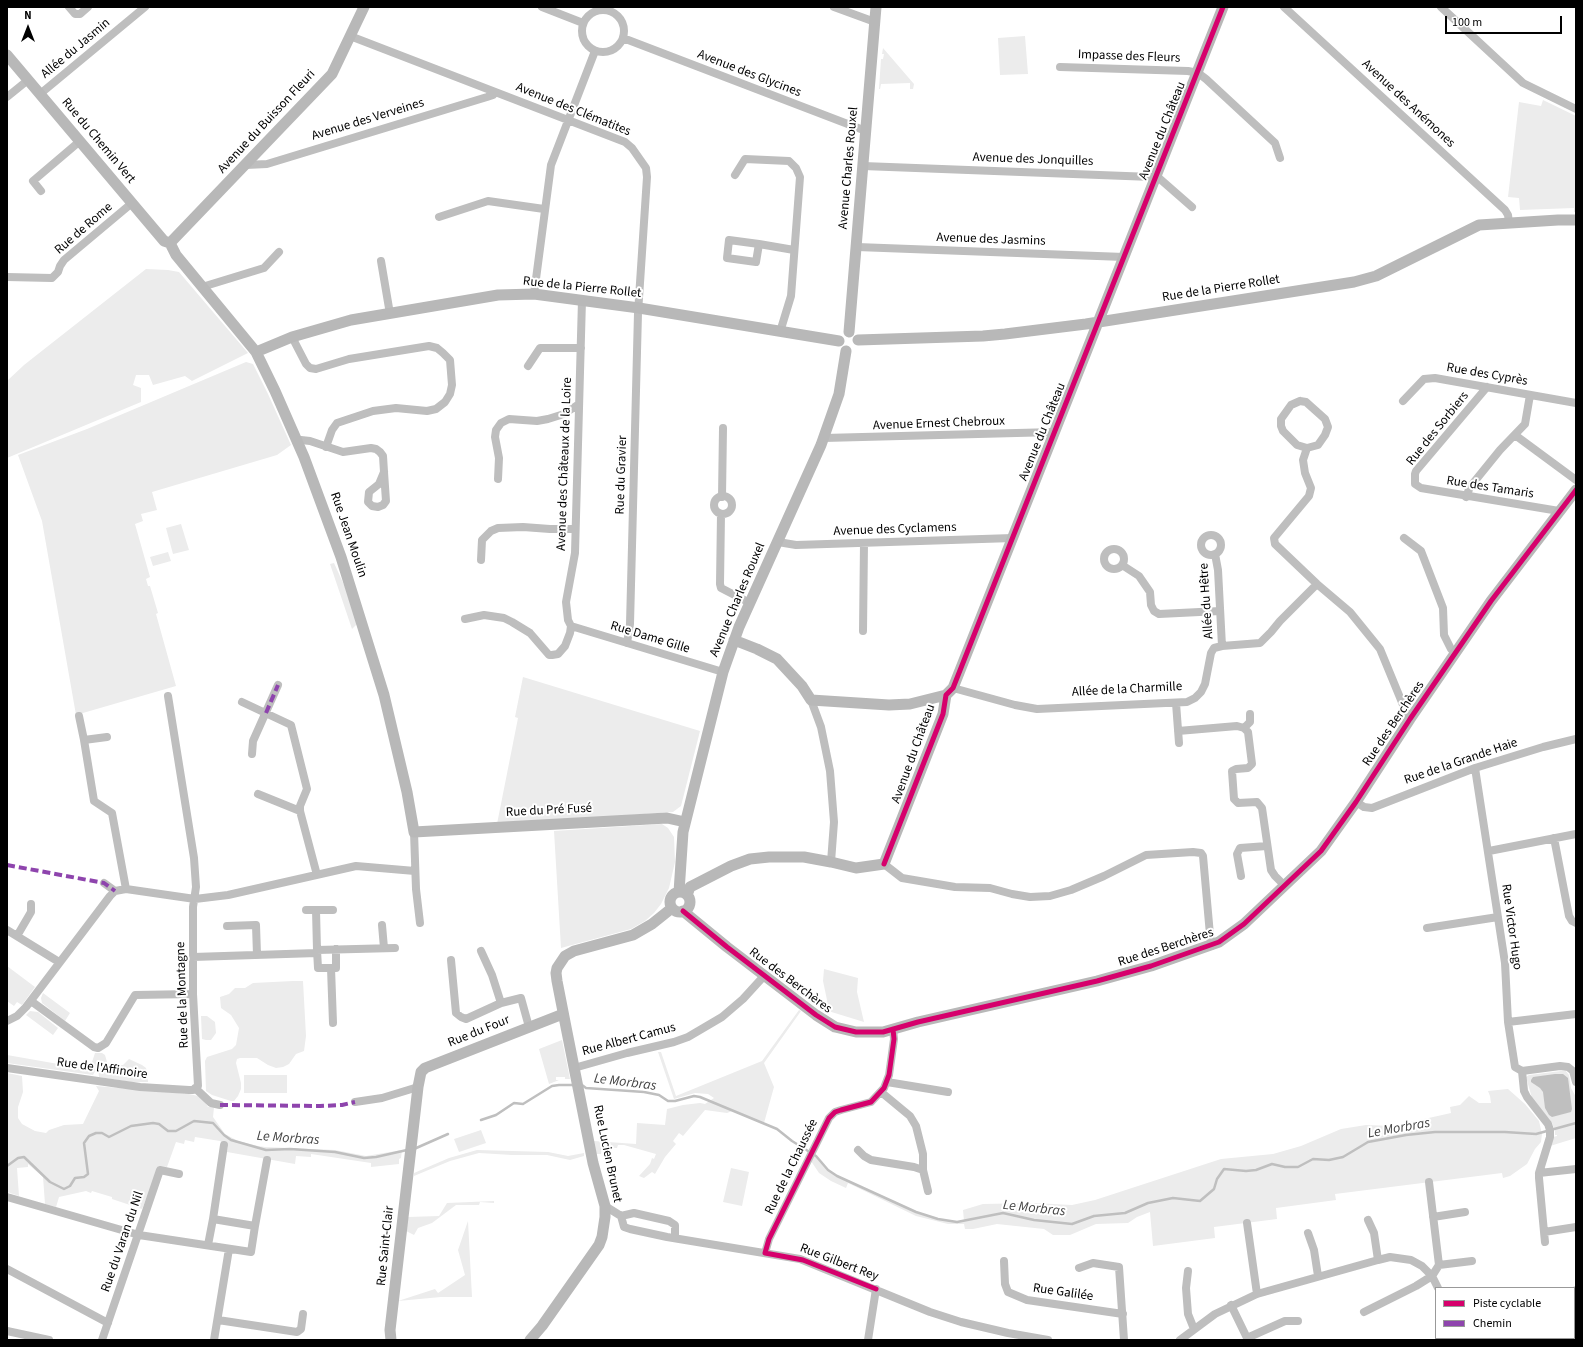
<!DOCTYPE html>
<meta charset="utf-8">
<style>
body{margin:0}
#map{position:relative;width:1583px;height:1347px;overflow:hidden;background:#fff;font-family:"Source Sans 3",sans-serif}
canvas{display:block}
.frame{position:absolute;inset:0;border:8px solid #000;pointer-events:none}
.legend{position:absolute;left:1435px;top:1287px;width:140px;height:52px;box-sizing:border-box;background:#fff;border:1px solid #999;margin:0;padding:5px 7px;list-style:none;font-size:12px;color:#000}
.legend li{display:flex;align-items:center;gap:8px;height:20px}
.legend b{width:20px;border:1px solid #999}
.north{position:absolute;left:8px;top:8px;width:40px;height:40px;-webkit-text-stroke:3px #fff;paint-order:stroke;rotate:0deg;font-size:11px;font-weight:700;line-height:16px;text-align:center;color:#000}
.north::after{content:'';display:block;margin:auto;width:14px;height:18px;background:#000;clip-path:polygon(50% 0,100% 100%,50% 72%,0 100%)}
.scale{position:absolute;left:1445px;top:16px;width:117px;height:18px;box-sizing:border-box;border:2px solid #000;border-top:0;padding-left:5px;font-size:12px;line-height:14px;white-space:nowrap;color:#000;-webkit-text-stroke:3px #fff;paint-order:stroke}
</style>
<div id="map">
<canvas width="1583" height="1347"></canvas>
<div class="frame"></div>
<ul class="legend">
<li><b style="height:5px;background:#d6006c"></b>Piste cyclable</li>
<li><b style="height:5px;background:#8e44ad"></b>Chemin</li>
</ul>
<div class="north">N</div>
<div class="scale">100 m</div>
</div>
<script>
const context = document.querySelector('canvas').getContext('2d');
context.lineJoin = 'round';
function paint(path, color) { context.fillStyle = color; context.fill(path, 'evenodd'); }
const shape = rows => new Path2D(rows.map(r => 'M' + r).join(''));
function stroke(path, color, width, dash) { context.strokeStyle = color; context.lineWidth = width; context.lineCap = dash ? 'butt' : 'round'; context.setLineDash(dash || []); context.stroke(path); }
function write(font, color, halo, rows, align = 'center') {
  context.font = font + ' "Source Sans 3",sans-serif'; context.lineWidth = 4; context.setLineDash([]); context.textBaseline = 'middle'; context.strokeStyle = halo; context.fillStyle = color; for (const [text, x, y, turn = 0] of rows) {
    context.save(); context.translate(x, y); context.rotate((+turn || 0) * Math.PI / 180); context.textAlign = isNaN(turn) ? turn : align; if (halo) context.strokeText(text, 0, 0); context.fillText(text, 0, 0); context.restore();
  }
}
paint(shape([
 [1025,36,1028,74,1000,75,998,38],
 [883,48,914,84,913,89,910,89,910,83,881,84,880,89,879,89,881,59,883,59,884,54,882,54],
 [1543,100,1576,116,1576,212,1574,212,1574,208,1520,210,1519,198,1508,197,1519,102,1541,106],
 [146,269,168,270,179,272,248,353,192,381,185,376,153,385,149,375,136,375,133,385,141,388,141,402,7,458,7,381,24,365],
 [246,362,253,364,268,394,291,445,277,455,152,492,157,510,141,514,143,521,135,524,150,577,146,579,148,586,150,586,158,613,156,614,176,686,76,715,42,521,18,455,87,429],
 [181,524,189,550,173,554,166,528],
 [168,552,171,561,153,566,150,557],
 [334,563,345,587,357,624,352,629,330,564],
 [523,677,700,731,681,806,673,812,497,824,518,718,515,717],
 [662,824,668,828,674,837,675,862,669,888,661,904,654,913,645,921,631,929,561,948,554,831],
 [7,966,35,987,22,1005,17,1002,14,1006,7,1001],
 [824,969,858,978,857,992,864,1022,825,1010,827,1000,823,981],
 [293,981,303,981,306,1036,304,1051,296,1054,289,1064,283,1067,276,1068,268,1065,257,1058,240,1058,237,1059,236,1063,241,1083,241,1089,238,1096,234,1101,231,1101,212,1095,206,1091,205,1061,207,1057,210,1056,232,1049,236,1045,239,1028,231,1015,221,1008,220,997,229,994,235,988,245,988,253,983],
 [43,993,70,1013,65,1021,42,1003,41,998],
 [799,1010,801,1011,764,1063,774,1087,764,1123,732,1111,727,1113,705,1110,683,1136,679,1133,673,1141,676,1144,665,1157,655,1174,652,1172,644,1178,639,1176,650,1164,652,1158,654,1159,656,1154,624,1145,618,1145,617,1148,602,1147,601,1154,595,1154,594,1141,636,1144,637,1123,665,1125,667,1109,683,1105,700,1103,705,1104,714,1098,708,1094,695,1093,674,1099,658,1052,661,1052,676,1096,762,1061],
 [30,1011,38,1012,58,1028,53,1035,26,1015],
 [201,1016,207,1016,215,1022,216,1033,211,1040,206,1040,202,1039],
 [562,1040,570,1079,565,1079,565,1077,556,1077,556,1080,559,1080,549,1084,539,1049],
 [95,1053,102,1053,105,1055,107,1062,112,1065,123,1065,129,1059,142,1065,146,1068,147,1072,148,1082,131,1082,99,1077,98,1066,93,1075,7,1063,7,1055,81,1068,91,1065],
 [1561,1071,1566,1071,1569,1075,1571,1088,1576,1097,1576,1138,1550,1146,1553,1137,1557,1136,1557,1135,1555,1135,1555,1130,1552,1123,1532,1098,1526,1077,1529,1075],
 [7,1073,22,1076,23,1092,18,1107,18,1118,22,1124,35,1131,46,1133,49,1130,64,1125,83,1124,99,1091,96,1086,189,1094,198,1096,203,1099,208,1107,214,1107,213,1117,225,1134,238,1141,258,1146,265,1147,335,1150,366,1156,402,1150,401,1158,399,1159,399,1164,371,1167,371,1163,311,1154,311,1157,296,1156,295,1164,227,1152,228,1146,220,1141,195,1137,194,1142,185,1140,184,1144,176,1142,167,1167,160,1166,142,1209,112,1199,112,1197,92,1191,91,1193,86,1191,59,1197,56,1207,45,1204,43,1177,28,1164,28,1167,17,1168,19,1196,7,1192],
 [244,1075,287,1075,287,1093,244,1093],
 [1508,1089,1525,1104,1539,1121,1542,1134,1541,1142,1535,1149,1527,1164,1510,1176,1503,1178,1502,1173,1335,1194,1336,1200,1276,1208,1277,1219,1214,1227,1215,1238,1153,1246,1150,1212,1137,1217,1128,1223,1096,1224,1070,1235,1053,1235,1044,1229,997,1224,973,1229,965,1229,964,1224,948,1224,916,1216,848,1183,846,1188,831,1181,819,1173,811,1161,815,1155,816,1156,828,1170,837,1176,916,1212,938,1219,957,1222,964,1221,963,1210,983,1204,1033,1203,1072,1205,1095,1200,1221,1159,1273,1154,1301,1146,1341,1129,1366,1125,1393,1126,1451,1113,1450,1107,1460,1105,1469,1096,1479,1103,1491,1103,1490,1096,1488,1091],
 [481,1130,486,1143,459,1152,454,1139],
 [477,1150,548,1152,568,1156,584,1153,584,1156,570,1160,547,1155,512,1155,479,1153,450,1161,414,1176,414,1173,449,1158],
 [731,1168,749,1172,742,1206,723,1202],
 [494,1201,494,1203,480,1202,479,1205,456,1205,432,1223,418,1228,414,1235,406,1231,408,1217,439,1216,447,1203],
 [468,1221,472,1297,441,1297,398,1301,435,1289,438,1293,465,1275,458,1250]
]), '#ececec');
paint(shape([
 [1555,1074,1563,1074,1568,1078,1572,1109,1571,1112,1552,1117,1549,1115,1545,1108,1543,1092,1540,1088,1531,1082,1531,1080,1533,1077]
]), '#bfbfbf');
stroke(shape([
 [582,1085,586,1088,644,1092,659,1095,668,1101,675,1101,694,1096,700,1097,777,1129,792,1141,816,1156,828,1170,837,1176,916,1212,938,1219,957,1222,1003,1213,1034,1220,1072,1224,1094,1216,1125,1213,1148,1203,1173,1198,1200,1201,1214,1189,1217,1179,1224,1169,1246,1171,1256,1170,1272,1164,1285,1167,1298,1167,1313,1159,1329,1160,1343,1157,1368,1142,1406,1135,1435,1132,1505,1132,1536,1134,1576,1123],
 [481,1120,496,1115,514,1103,523,1104,552,1086,559,1085,575,1085],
 [414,1149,448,1134],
 [7,1166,18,1158,24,1157,50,1182,64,1189,70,1186,75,1178,84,1177,88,1174,84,1143,89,1136,96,1133,102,1133,109,1137,131,1126,153,1123,159,1124,168,1131,176,1131,194,1121,213,1123,224,1135,231,1140,266,1150,290,1149,335,1152,364,1158,376,1157,407,1150]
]), '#bfbfbf', 2.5);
stroke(shape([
 [69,7,75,14,80,14,88,7],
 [542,7,583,23],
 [834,7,875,22],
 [1284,7,1505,210,1508,215,1509,222],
 [1441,7,1523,83,1576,109],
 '582 31a21 21 0 1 1 42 0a21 21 0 1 1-42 0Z',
 [350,36,625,142,632,148,646,168,647,177,638,313,630,624,627,643],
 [623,38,866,131],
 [1060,67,1188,71,1198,73,1206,79,1275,143,1280,158],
 [40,94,145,7],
 [7,97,28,80],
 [246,165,267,164,487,97,493,95,495,92],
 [863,166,1152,177,1160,179,1192,207],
 [735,175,745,159,789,161,796,168,800,177,791,296,780,332],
 [41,191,33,181,80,141],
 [439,217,488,201,544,209],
 [759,244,756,262,727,258,729,240,759,244,794,250],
 [857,247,1124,257],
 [381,261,390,314],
 [7,277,52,278,58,272,60,266,64,260,132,203],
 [202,287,264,268,279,252],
 [534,294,551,165,595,51],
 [292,337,306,364,310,368,316,369,349,359,429,346,437,348,443,353,450,360,452,385,450,394,445,402,436,409,427,411,396,408,373,411,337,423,332,430,326,447],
 [528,366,540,348,581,348],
 [1487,387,1416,471,1415,474,1415,484,1421,488,1559,511],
 [1300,401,1306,402,1325,419,1328,427,1325,435,1318,445,1307,448,1297,445,1283,431,1281,426,1281,419,1291,405,1300,401],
 [1403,401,1424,379,1435,378,1576,403],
 [1515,435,1576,480],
 [824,438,1055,432],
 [296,441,301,440,310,441,343,452,371,448,376,449,380,452,383,456,384,472,386,501,383,505,378,507,372,506,368,502,369,492,379,484,384,472],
 [1307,448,1303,460,1305,473,1311,488,1309,496,1274,538,1275,544,1317,584,1350,612,1380,649,1408,717,1410,719],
 [498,479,499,458,495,437,496,430,501,423,509,419,537,421,548,419,564,414,579,404],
 '714 505a9 9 0 1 1 18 0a9 9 0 1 1-18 0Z',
 [722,497,723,428],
 [1466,497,1470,487,1500,450,1525,424,1530,395],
 [721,514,720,584,721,588,750,603],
 '1201 545a10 10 0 1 1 20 0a10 10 0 1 1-20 0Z',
 [1404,538,1421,551,1443,608,1444,635,1451,649,1455,653],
 [778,542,796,545,1013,538],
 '1104 559a10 10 0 1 1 20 0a10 10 0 1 1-20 0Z',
 [1215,554,1218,570,1222,646],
 [481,560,482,540,491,531,498,528,523,527,550,529,575,529],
 [1122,565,1139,576,1150,592,1151,605,1154,611,1159,614,1220,611],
 [465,619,484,615,504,618,512,622,530,633,549,655,552,655,558,654,565,646,570,633,571,626],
 [571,626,568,620,566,602,575,553,582,300],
 [571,626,723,672],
 [863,631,864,543],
 [953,688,1015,705,1037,709,1187,702,1195,698,1201,692,1205,684,1211,653,1214,648,1222,646,1260,643,1271,632,1280,621,1317,584],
 [811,700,821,727,830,771,834,822,831,862],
 [242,702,291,725,307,789,300,806,300,811,317,875],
 [1176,703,1179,743],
 [79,716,84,740],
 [1244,728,1250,722,1250,714],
 [1178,731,1237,726,1244,728,1248,732,1252,764,1248,768,1236,769,1232,771,1234,799,1238,803,1257,802,1262,808,1271,870,1275,876,1285,886],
 [107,737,84,740,94,801,112,813,126,889],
 [252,754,253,741,278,685],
 [1475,768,1505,963,1508,1022,1576,1014],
 [258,794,300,811],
 [1356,802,1364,807,1372,808,1475,768,1543,747,1576,739],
 [414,832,416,889,420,923],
 [1554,838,1569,916,1572,921,1576,923],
 [1489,851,1576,834],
 [884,864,902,878,955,887,990,888,1012,894,1030,897,1050,896,1071,890,1104,876,1146,855,1193,852,1201,853,1203,856,1211,946],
 [1241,876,1237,854,1240,848,1267,846],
 [104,883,115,891],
 [306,910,333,910],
 [316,910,317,950],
 [382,925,384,948],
 [227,926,256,925,257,955],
 [1427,928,1498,917],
 [7,930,59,962],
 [17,936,31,912,31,904],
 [336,949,336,968,318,968,317,950,395,948],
 [481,951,492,975,501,1003],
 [193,957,317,953],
 [451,960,456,1013,461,1017,466,1019,501,1003,521,998,529,1027],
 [331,968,333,1023],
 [31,1001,94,1047,98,1048,106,1043,135,995,193,994],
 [7,1021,17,1016,26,1007,110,896,115,891,126,889,195,899,228,895,356,866,415,871],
 [1508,1022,1515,1067,1522,1071,1560,1066,1568,1067,1573,1071,1576,1082],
 [7,1068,140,1087,189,1090,193,1090,198,1086,193,994,193,907,196,887,194,858,168,696],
 [574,1068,627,1053,674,1042,688,1037,722,1017,743,999,764,976],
 [1522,1071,1524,1091,1527,1097,1548,1124,1550,1130,1550,1137,1539,1173],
 [887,1082,948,1092],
 [195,1088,211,1103,220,1105],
 [881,1092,910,1116,916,1126,923,1154,923,1170,928,1191],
 [355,1102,382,1098,418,1087],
 [858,1150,864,1156,871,1160,914,1167,923,1170],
 [1576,1169,1539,1173,1539,1178,1544,1232,1576,1227],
 [7,1197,139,1235,251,1252,255,1226,213,1219,208,1245],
 [605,1206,621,1216],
 [621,1216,624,1227,630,1229,667,1237,800,1259,930,1312,961,1322,1008,1333,1048,1340],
 [621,1216,634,1213,669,1221,675,1225,675,1237],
 [1433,1217,1465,1212],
 [213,1219,224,1145],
 [1368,1220,1374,1233,1378,1260],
 [1247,1223,1257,1294],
 [255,1226,267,1160],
 [1544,1232,1545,1242],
 [1308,1233,1314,1250,1318,1276],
 [765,1253,769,1239,829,1118,835,1112,841,1110,871,1102,884,1088,889,1075,894,1039,893,1029],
 [1004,1261,1005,1284,1008,1292,1027,1300,1123,1314],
 [1439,1265,1472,1261],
 [1079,1268,1093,1263,1119,1267,1124,1340],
 [7,1269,108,1323],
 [1188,1271,1186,1288,1188,1314,1194,1329],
 [1574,1291,1576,1290],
 [1231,1305,1248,1340],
 [1364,1312,1416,1286,1432,1276,1439,1265,1429,1182],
 [218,1320,297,1332,301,1329,303,1314],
 [7,1331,49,1340],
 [1247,1338,1285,1321,1298,1321],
 [1445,1338,1446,1340],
 [1557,1338,1557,1340],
 [102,1340,160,1170,179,1174],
 [214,1340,229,1249],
 [868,1340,876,1289],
 [1180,1340,1215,1314,1257,1294,1378,1260,1390,1257,1411,1260,1422,1266,1432,1276,1438,1288]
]), '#bebebe', 8);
stroke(shape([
 [7,55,164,241,170,243],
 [170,243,176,255,256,352,275,391,304,457,341,557,384,695,407,792,414,832,667,818,685,822],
 [170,243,332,74,364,7],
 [849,332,876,7],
 [858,340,983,336,1005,334,1086,324,1354,282,1376,276,1479,225,1558,220,1576,220],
 [256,352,292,337,351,320,498,295,534,294,639,308,839,341],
 [734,640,757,649,777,659,802,686,811,700,889,705,910,704,946,695],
 [679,892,683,832,723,672,739,627,821,445,839,394,846,351],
 '670 902a10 10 0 1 1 20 0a10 10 0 1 1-20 0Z',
 [687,895,690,887,696,884,731,866,750,859,769,857,804,857,831,862,856,868,884,864,943,714,946,695,953,688,1223,7],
 [683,911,727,947,816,1015,835,1027,856,1032,883,1032,918,1022,1097,981,1151,966,1219,942,1244,924,1321,851,1356,802,1410,719,1491,601,1576,490],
 [391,1340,390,1330,418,1087,421,1072,425,1068,563,1014],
 [530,1340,542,1326,599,1245,602,1237,605,1217,605,1206,593,1163,566,1027,557,981,556,973,557,968,565,956,574,951,633,935,652,924,672,908]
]), '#b8b8b8', 11);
stroke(shape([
 [266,713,278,685],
 [7,865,104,883,115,891],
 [220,1105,320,1106,342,1105,355,1102]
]), '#8e44ad', 4, [8, 4]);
stroke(shape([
 [884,864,943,714,946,695,953,688,1223,7],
 [683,911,727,947,816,1015,835,1027,856,1032,883,1032,918,1022,1097,981,1151,966,1219,942,1244,924,1321,851,1356,802,1410,719,1491,601,1576,490],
 [876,1289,803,1260,765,1253,769,1239,829,1118,835,1112,841,1110,871,1102,884,1088,889,1075,894,1039,893,1029]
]), '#d6006c', 5);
write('13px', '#000', '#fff', [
 ["Allée du Jasmin",76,49,-40],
 ["Impasse des Fleurs",1129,57,2],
 ["Avenue des Glycines",749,74,21],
 ["Avenue des Anémones",1408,104,43],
 ["Avenue des Clématites",573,110,22],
 ["Avenue des Verveines",368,120,-17],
 ["Avenue du Buisson Fleuri",267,122,-47],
 ["Avenue du Château",1163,131,-68],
 ["Rue du Chemin Vert",98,141,50],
 ["Avenue des Jonquilles",1033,160,2],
 ["Avenue Charles Rouxel",849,168,-85],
 ["Rue de Rome",84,229,-41],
 ["Avenue des Jasmins",991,240,2],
 ["Rue de la Pierre Rollet",582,288,6],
 ["Rue de la Pierre Rollet",1221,289,-9],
 ["Rue des Cyprès",1487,375,10],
 ["Avenue Ernest Chebroux",939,424,-2],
 ["Rue des Sorbiers",1438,429,-51],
 ["Avenue du Château",1043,432,-68],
 ["Avenue des Châteaux de la Loire",565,464,-88],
 ["Rue du Gravier",622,475,-88],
 ["Rue des Tamaris",1490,488,9],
 ["Avenue des Cyclamens",895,530,-2],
 ["Rue Jean Moulin",348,535,71],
 ["Avenue Charles Rouxel",738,600,-67],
 ["Allée du Hêtre",1207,601,-94],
 ["Rue Dame Gille",650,638,17],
 ["Allée de la Charmille",1127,690,-3],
 ["Rue des Berchères",1394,724,-56],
 ["Avenue du Château",914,754,-70],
 ["Rue de la Grande Haie",1461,762,-19],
 ["Rue du Pré Fusé",549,811,-3],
 ["Rue Victor Hugo",1511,927,82],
 ["Rue des Berchères",1166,948,-18],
 ["Rue des Berchères",790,981,37],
 ["Rue de la Montagne",183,995,-92],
 ["Rue du Four",479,1032,-22],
 ["Rue Albert Camus",629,1040,-15],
 ["Rue de l'Affinoire",102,1069,8],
 ["Rue Lucien Brunet",607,1154,78],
 ["Rue de la Chaussée",792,1167,-64],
 ["Rue du Varan du Nil",123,1242,-71],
 ["Rue Saint-Clair",386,1246,-84],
 ["Rue Gilbert Rey",839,1263,21],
 ["Rue Galilée",1063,1293,8]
]);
write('italic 14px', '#444', '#fff', [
 ["Le Morbras",625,1083,7],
 ["Le Morbras",1399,1129,-10],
 ["Le Morbras",288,1139,4],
 ["Le Morbras",1034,1209,6]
]);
</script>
